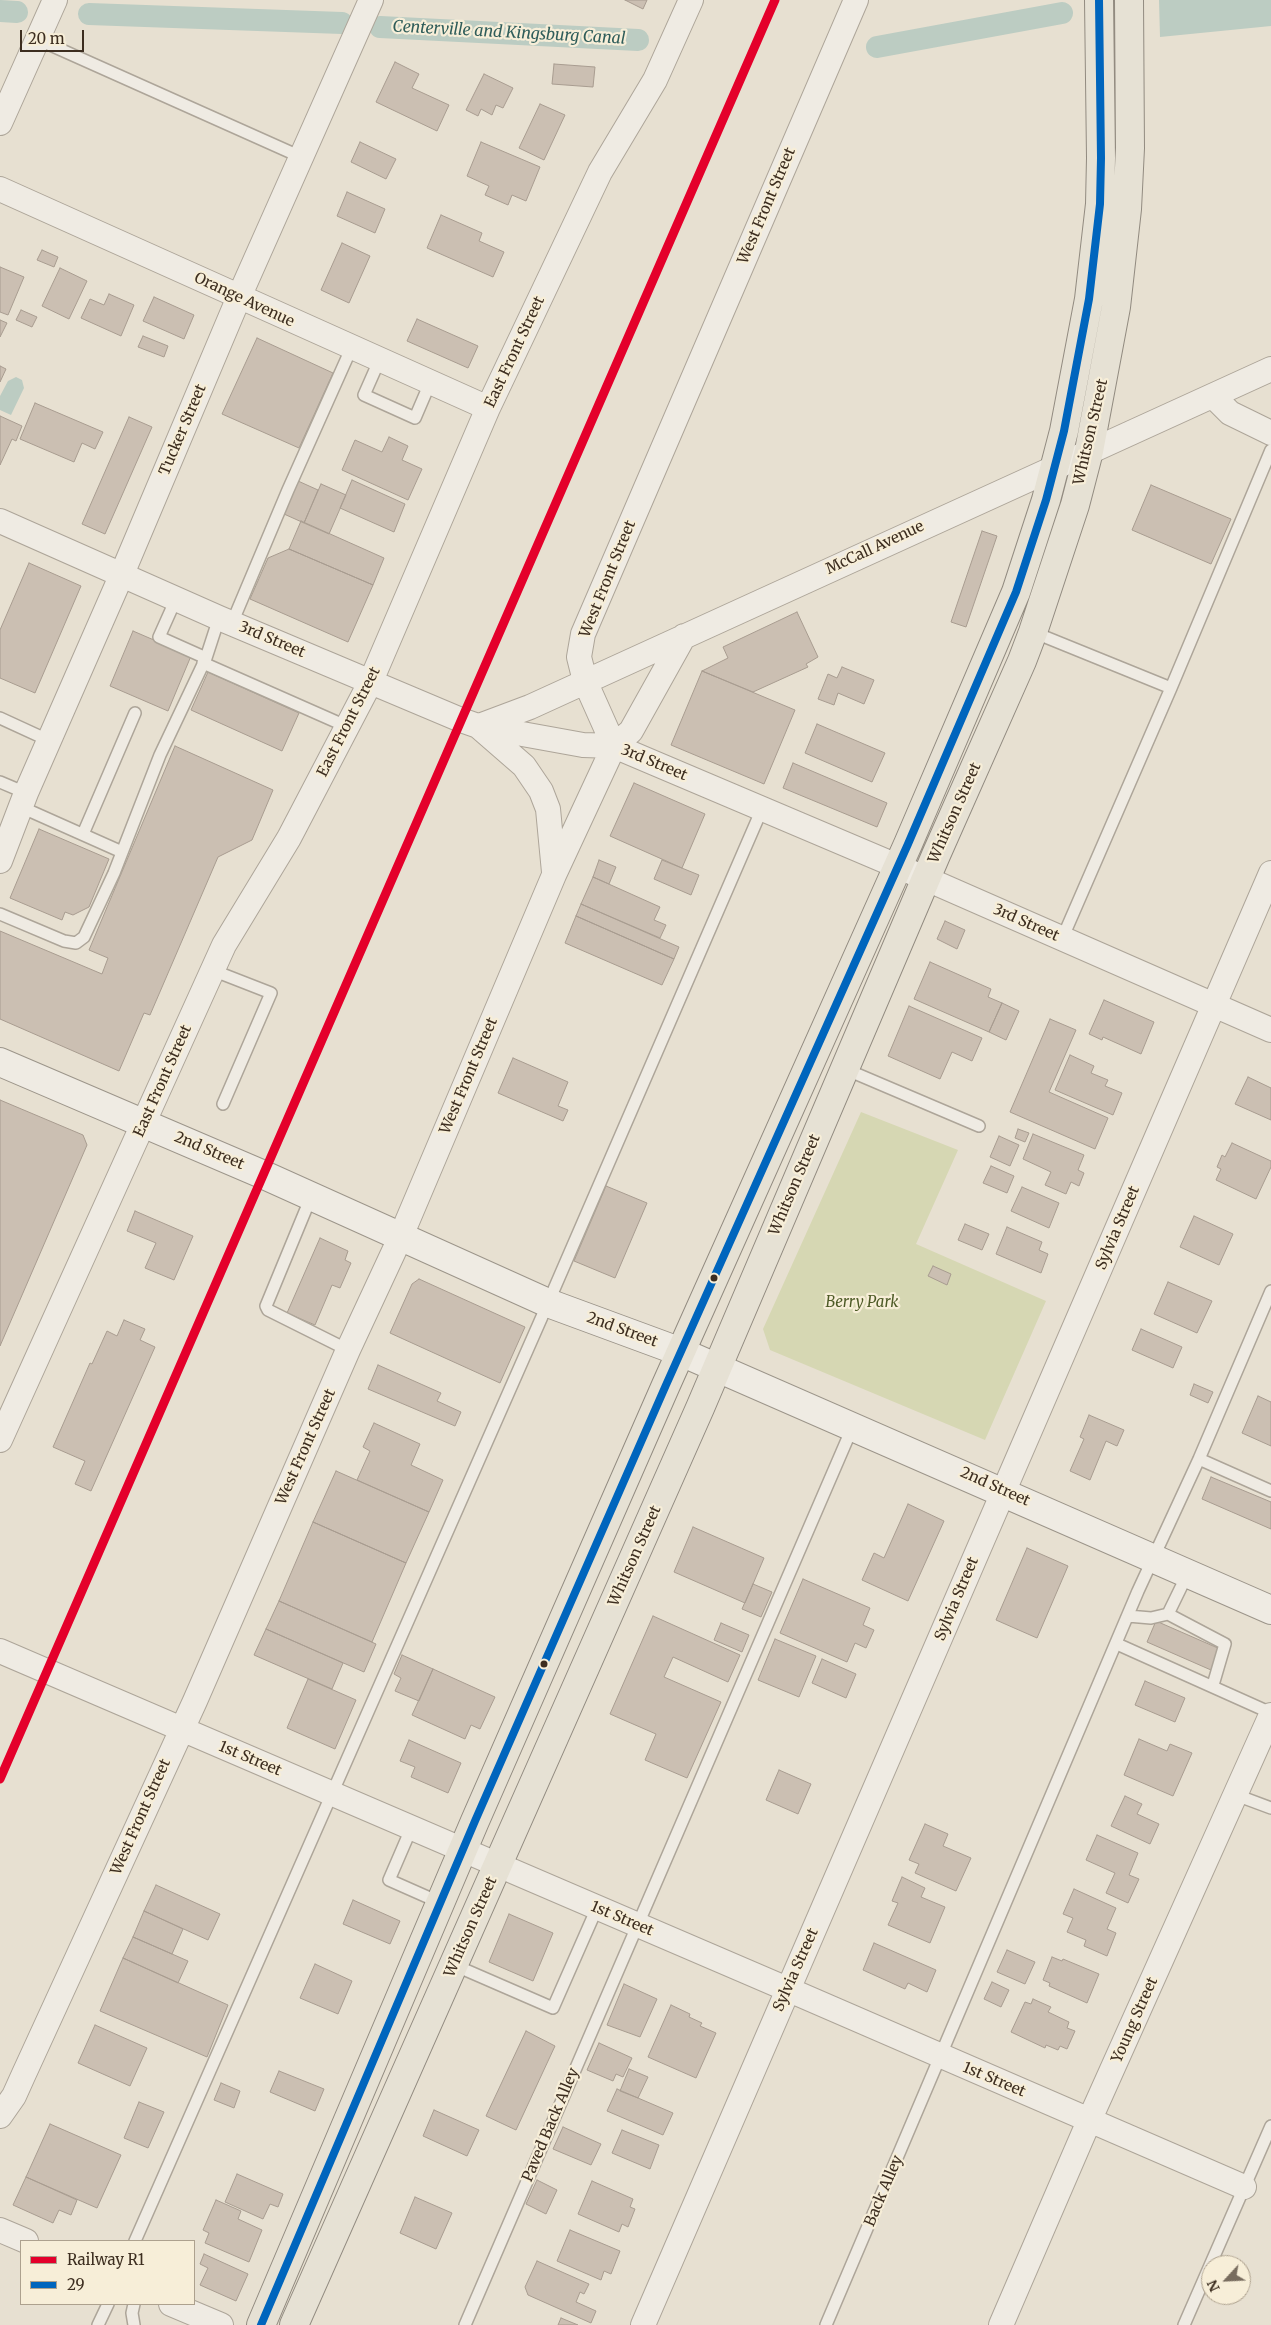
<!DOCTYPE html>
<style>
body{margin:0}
#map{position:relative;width:1271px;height:2325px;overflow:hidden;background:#e7e0d1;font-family:Merriweather,serif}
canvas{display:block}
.legend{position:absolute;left:20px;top:2240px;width:175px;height:65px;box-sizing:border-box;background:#f7eed8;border:1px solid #ada18e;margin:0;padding:6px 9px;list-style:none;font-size:15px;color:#3d2e20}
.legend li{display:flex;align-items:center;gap:10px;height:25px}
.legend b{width:25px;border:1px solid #ada18e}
.north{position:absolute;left:1201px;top:2255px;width:50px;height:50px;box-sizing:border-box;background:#f7eed8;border:1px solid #ada18e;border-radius:50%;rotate:245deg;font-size:14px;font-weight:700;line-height:20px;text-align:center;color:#3d2e20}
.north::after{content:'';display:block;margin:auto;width:18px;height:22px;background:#786c5e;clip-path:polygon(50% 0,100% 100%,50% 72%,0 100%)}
.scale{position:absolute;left:20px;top:30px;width:64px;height:22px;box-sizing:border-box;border:2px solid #3d2e20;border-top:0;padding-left:6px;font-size:15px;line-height:18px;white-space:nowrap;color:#3d2e20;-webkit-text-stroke:4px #f7eed8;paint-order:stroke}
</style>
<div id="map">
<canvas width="1271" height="2325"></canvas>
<ul class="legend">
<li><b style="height:6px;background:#e4002b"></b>Railway R1</li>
<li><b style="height:6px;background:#0065bd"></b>29</li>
</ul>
<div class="north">N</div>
<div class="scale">20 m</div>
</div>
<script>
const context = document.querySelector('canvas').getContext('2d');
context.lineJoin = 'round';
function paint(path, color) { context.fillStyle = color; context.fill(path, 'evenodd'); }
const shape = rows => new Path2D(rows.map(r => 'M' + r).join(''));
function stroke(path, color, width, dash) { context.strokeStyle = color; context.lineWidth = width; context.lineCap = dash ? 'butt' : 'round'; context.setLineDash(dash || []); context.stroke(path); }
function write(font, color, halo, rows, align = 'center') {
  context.font = font + ' Merriweather,serif'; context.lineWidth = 4.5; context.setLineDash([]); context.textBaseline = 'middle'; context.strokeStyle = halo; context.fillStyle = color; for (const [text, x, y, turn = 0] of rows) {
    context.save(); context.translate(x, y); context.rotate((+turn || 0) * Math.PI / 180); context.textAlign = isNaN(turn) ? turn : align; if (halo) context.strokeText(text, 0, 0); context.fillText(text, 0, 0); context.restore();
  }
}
paint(shape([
 [861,1112,958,1150,916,1244,1046,1301,985,1440,770,1350,763,1329]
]), '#d6d7b3');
paint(shape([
 [1159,0,1271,0,1271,26,1160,37],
 [16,377,22,380,24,388,11,415,0,410,0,396,8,381]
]), '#bcccc2');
stroke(shape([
 [0,11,17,12],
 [89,14,342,23],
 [380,27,638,40],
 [877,47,1062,13]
]), '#bcccc2', 22);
const building = shape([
 [625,0,647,0,643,9,625,0],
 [395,62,419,74,412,88,449,105,437,131,376,102,395,62],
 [554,64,595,67,593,87,552,84,554,64],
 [484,74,513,88,503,108,496,105,492,115,481,109,478,116,466,110,484,74],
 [540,104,565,115,544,160,519,148,540,104],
 [360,142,396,159,386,179,351,162,360,142],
 [481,142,540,167,526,201,512,195,508,205,485,195,489,186,467,176,481,142],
 [347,192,385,209,375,233,337,216,347,192],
 [441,215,482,233,479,241,504,252,493,277,427,248,441,215],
 [342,243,370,256,349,303,321,290,342,243],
 [42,250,58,257,54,267,37,260,42,250],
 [0,267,24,277,8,315,0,312,0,267],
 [60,268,87,281,69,319,42,306,60,268],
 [109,294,134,305,121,336,81,318,90,299,104,305,109,294],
 [154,297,194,315,184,339,143,321,154,297],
 [21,310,37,317,32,327,16,320,21,310],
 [417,319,478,346,468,368,407,341,417,319],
 [0,320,7,323,0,337,0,320],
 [143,336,168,346,164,357,138,347,143,336],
 [257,338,333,373,299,448,222,414,257,338],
 [0,366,6,369,0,382,0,366],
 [35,403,103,432,95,449,82,443,74,462,20,439,35,403],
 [0,416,22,426,16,441,12,439,0,465,0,416],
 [129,417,152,427,105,534,82,524,129,417],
 [389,437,408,446,402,460,422,469,408,500,342,470,355,440,382,452,389,437],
 [352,480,405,504,394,532,340,508,352,480],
 [298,481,318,490,304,523,284,514,298,481],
 [321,484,346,495,329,534,304,523,321,484],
 [1151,485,1231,519,1211,564,1132,530,1151,485],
 [301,521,384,558,373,585,289,549,301,521],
 [982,531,997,536,966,627,951,622,982,531],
 [289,549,373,585,348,642,250,599,268,558,289,549],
 [29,563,81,586,35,693,0,678,0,630,29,563],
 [797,612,818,657,806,664,808,667,753,692,702,671,728,658,723,647,797,612],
 [133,631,191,656,168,711,110,686,133,631],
 [842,667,874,680,864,704,838,693,834,705,818,699,828,674,837,678,842,667],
 [702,671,795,710,764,784,671,745,702,671],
 [208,672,299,713,282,751,191,710,208,672],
 [817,724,885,753,872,782,805,753,817,724],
 [175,746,273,790,252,840,218,857,150,1015,144,1013,119,1071,0,1019,0,931,102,974,108,958,89,950,175,746],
 [793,763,887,803,877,827,783,788,793,763],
 [634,783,705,814,682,868,610,836,634,783],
 [39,829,109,859,89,907,73,915,65,912,62,920,10,898,39,829],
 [599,860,616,867,609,884,593,877,599,860],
 [662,860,699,875,691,895,654,879,662,860],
 [593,877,660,907,654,920,666,925,660,938,581,904,593,877],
 [581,904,679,947,674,959,576,916,581,904],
 [576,916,674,959,662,985,565,943,576,916],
 [945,921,965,930,957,949,937,939,945,921],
 [930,962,991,989,988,997,1002,1003,989,1032,914,999,930,962],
 [1104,1000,1154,1022,1141,1054,1103,1037,1102,1040,1089,1034,1104,1000],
 [1002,1003,1019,1011,1006,1040,989,1032,1002,1003],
 [909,1006,982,1038,972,1061,952,1052,940,1079,888,1056,909,1006],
 [1050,1019,1076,1030,1049,1092,1108,1118,1095,1149,1010,1112,1050,1019],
 [1070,1055,1094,1066,1091,1073,1108,1080,1105,1086,1122,1093,1113,1115,1055,1090,1070,1055],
 [513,1058,568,1082,558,1106,568,1110,563,1121,498,1093,513,1058],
 [1248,1077,1271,1088,1271,1120,1235,1104,1248,1077],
 [0,1100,83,1135,87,1145,0,1346,0,1100],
 [1018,1129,1029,1133,1025,1142,1015,1138,1018,1129],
 [1033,1134,1084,1155,1078,1170,1084,1173,1079,1186,1071,1182,1066,1194,1045,1185,1051,1172,1023,1159,1033,1134],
 [999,1136,1019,1145,1010,1166,990,1157,999,1136],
 [1232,1143,1271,1161,1271,1167,1256,1199,1216,1180,1221,1169,1217,1167,1222,1155,1225,1157,1232,1143],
 [991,1166,1014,1176,1007,1193,983,1183,991,1166],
 [606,1186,647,1203,615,1278,574,1261,606,1186],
 [1022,1187,1059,1203,1049,1228,1011,1211,1022,1187],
 [135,1211,193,1236,174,1280,145,1268,156,1243,127,1231,135,1211],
 [1194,1216,1233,1234,1219,1265,1180,1247,1194,1216],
 [965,1224,989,1234,982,1250,958,1240,965,1224],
 [1007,1227,1042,1242,1039,1250,1048,1254,1041,1273,996,1254,1007,1227],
 [320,1238,348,1251,345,1260,351,1263,340,1288,332,1285,315,1325,287,1313,320,1238],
 [933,1266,951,1274,947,1285,928,1276,933,1266],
 [419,1279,525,1327,500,1383,390,1333,412,1284,419,1279],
 [1168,1282,1212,1301,1197,1333,1154,1314,1168,1282],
 [124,1320,145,1329,140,1340,155,1347,91,1491,75,1484,85,1461,53,1447,90,1363,92,1364,107,1331,117,1336,124,1320],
 [1141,1329,1182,1347,1173,1368,1132,1350,1141,1329],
 [378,1365,441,1393,437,1401,461,1412,455,1426,368,1389,378,1365],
 [1194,1384,1213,1392,1208,1403,1190,1395,1194,1384],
 [1258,1396,1271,1402,1271,1446,1242,1433,1258,1396],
 [1089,1415,1124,1430,1117,1446,1106,1441,1090,1480,1070,1471,1084,1439,1080,1437,1089,1415],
 [374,1423,420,1444,411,1465,443,1480,429,1512,357,1480,370,1451,363,1447,374,1423],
 [336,1471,429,1512,406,1563,313,1522,336,1471],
 [1211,1477,1271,1502,1271,1529,1202,1499,1211,1477],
 [908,1504,944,1521,908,1601,862,1580,874,1553,884,1558,908,1504],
 [313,1522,406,1563,372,1642,279,1601,313,1522],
 [693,1527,764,1558,745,1603,674,1572,693,1527],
 [1027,1548,1068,1566,1037,1638,996,1620,1027,1548],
 [803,1579,870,1608,863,1625,874,1630,866,1648,855,1643,847,1662,780,1633,803,1579],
 [753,1584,772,1592,761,1617,742,1609,753,1584],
 [279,1601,376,1644,364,1672,266,1629,279,1601],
 [653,1616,740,1655,728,1682,673,1657,664,1677,721,1702,687,1778,645,1760,656,1734,610,1714,653,1616],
 [1156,1621,1220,1649,1211,1670,1147,1642,1156,1621],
 [721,1623,749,1635,742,1652,714,1640,721,1623],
 [266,1629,343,1663,332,1689,254,1655,266,1629],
 [775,1639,816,1656,799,1697,758,1680,775,1639],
 [402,1655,433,1669,419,1701,395,1691,401,1678,394,1674,402,1655],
 [822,1659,856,1674,846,1698,812,1683,822,1659],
 [433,1669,495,1697,480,1729,471,1725,465,1739,412,1715,433,1669],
 [308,1679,356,1700,335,1749,287,1728,308,1679],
 [1145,1681,1185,1698,1175,1722,1135,1705,1145,1681],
 [1139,1739,1167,1751,1170,1744,1192,1753,1173,1796,1124,1775,1139,1739],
 [409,1740,461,1763,448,1793,411,1777,415,1767,400,1761,409,1740],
 [779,1770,811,1784,798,1814,766,1800,779,1770],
 [1125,1796,1142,1804,1137,1814,1159,1824,1150,1844,1111,1826,1125,1796],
 [925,1824,948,1834,943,1846,971,1858,956,1891,915,1873,919,1864,909,1860,925,1824],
 [1097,1835,1138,1853,1129,1875,1139,1879,1128,1903,1106,1893,1115,1873,1086,1860,1097,1835],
 [902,1877,925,1888,921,1897,945,1907,930,1943,888,1925,898,1903,892,1901,902,1877],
 [156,1885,220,1914,208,1940,144,1911,156,1885],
 [1074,1889,1116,1908,1107,1929,1116,1933,1107,1956,1084,1946,1086,1940,1067,1932,1073,1918,1063,1914,1074,1889],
 [353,1900,400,1921,390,1944,343,1924,353,1900],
 [144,1911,183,1929,172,1954,133,1937,144,1911],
 [509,1914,553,1933,533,1981,489,1962,509,1914],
 [133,1937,188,1961,178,1983,123,1958,133,1937],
 [874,1943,936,1970,927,1992,908,1983,905,1989,863,1970,874,1943],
 [1007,1950,1035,1962,1025,1984,997,1972,1007,1950],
 [1052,1957,1062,1961,1063,1959,1099,1974,1087,2003,1049,1986,1050,1983,1043,1980,1052,1957],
 [123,1958,228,2005,207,2057,100,2011,123,1958],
 [315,1964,352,1981,338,2014,300,1998,315,1964],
 [992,1982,1009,1990,1001,2007,984,1999,992,1982],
 [624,1984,657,1999,640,2037,607,2025,624,1984],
 [1033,1999,1051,2007,1048,2012,1069,2022,1067,2028,1075,2031,1067,2049,1060,2046,1058,2050,1046,2045,1045,2048,1011,2032,1025,2002,1031,2004,1033,1999],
 [671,2005,690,2014,689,2017,702,2023,700,2026,716,2033,696,2078,648,2057,671,2005],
 [95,2025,147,2048,130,2086,78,2063,95,2025],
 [526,2031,555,2046,516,2130,486,2116,526,2031],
 [599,2043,632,2058,623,2077,616,2074,613,2081,587,2070,599,2043],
 [629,2069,648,2077,638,2098,620,2091,629,2069],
 [279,2071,324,2089,315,2111,270,2092,279,2071],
 [221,2083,240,2091,234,2108,214,2100,221,2083],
 [617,2089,673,2113,663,2135,607,2111,617,2089],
 [139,2102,164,2112,148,2148,124,2138,139,2102],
 [434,2110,479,2130,467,2156,423,2136,434,2110],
 [50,2124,121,2155,97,2208,26,2177,50,2124],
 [563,2127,601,2144,591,2165,553,2149,563,2127],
 [622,2130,659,2145,650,2169,612,2153,622,2130],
 [237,2174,283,2194,278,2207,270,2204,263,2219,225,2202,237,2174],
 [26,2177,77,2200,71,2215,59,2210,53,2223,13,2205,26,2177],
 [537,2180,557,2190,546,2214,526,2204,537,2180],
 [592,2181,633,2199,630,2207,635,2209,628,2227,622,2224,619,2232,578,2214,592,2181],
 [415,2197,452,2213,436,2249,400,2233,415,2197],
 [216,2200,241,2211,238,2219,262,2230,249,2262,205,2243,209,2233,203,2230,216,2200],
 [570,2230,620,2251,611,2274,604,2271,601,2280,557,2261,570,2230],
 [204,2254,248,2274,236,2301,200,2285,208,2268,200,2264,204,2254],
 [537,2261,589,2284,584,2294,580,2292,576,2302,596,2311,591,2323,528,2295,525,2287,537,2261],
 [561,2318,578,2325,558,2325,561,2318]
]);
paint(building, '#cbbfb2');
stroke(building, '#a89c90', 1);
const service = shape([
 [37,39,301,157],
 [379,361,364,395,415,418,430,383],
 [176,599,159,637,206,658],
 [232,623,288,490,351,349],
 [1033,632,1171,688],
 [203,663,348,727],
 [0,718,50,741],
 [0,782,26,793],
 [21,807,122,852],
 [83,834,135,713],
 [0,914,64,941,76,943,84,937,114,873,160,755,206,658,219,618],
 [1062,939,1171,688,1271,450],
 [212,970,271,993,223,1104],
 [845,1069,979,1126],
 [311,1197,266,1306,268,1310,348,1350],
 [1199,1459,1271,1491],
 [1168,1614,1225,1644,1213,1685],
 [1128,1616,1151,1618,1168,1614,1188,1573],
 [1117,1644,1271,1713],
 [1236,1795,1271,1808],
 [411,1829,389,1880,441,1903],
 [454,1965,553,2008,597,1908],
 [135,2241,548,1303,762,809],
 [134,2304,132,2313,134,2325],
 [98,2325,108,2304],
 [465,2325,853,1426],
 [826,2325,1138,1591,1199,1459,1271,1291],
 [1184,2325,1271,2126]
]);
const minor = shape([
 [0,123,55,0],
 [0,189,488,408],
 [1213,396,1230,413,1271,433],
 [0,521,219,618,461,720,478,726,583,745,614,746,897,866,1271,1030],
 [482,725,530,707,1271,369],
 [478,726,524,766,541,791,548,809,554,872],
 [614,746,631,731,684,636],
 [0,861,26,793,122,574,239,297,371,0],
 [0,1440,224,945,289,838,371,681,488,408,600,172,655,80,691,0],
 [0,1651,787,1989,1244,2187],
 [0,2116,14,2096,23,2076,195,1701,348,1350,401,1236,554,875,614,746,585,681,579,657,583,634,856,0],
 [0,2230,26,2241],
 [171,2304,221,2325],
 [643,2325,1271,873],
 [1001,2325,1089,2121,1271,1715]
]);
const secondary = shape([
 [0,1062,264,1175,548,1303,681,1352,1271,1610]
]);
const primary = shape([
 [261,2325,475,1821,666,1385,908,844,1016,592,1046,500,1064,431,1089,299,1100,204,1101,158,1099,0],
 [294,2325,700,1408,936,855,1022,661,1033,632,1075,505,1089,451,1116,307,1127,209,1130,148,1129,0]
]);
stroke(service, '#ada599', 14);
stroke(minor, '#ada599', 26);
stroke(secondary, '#9c958a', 30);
stroke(primary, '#928b80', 30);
stroke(service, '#efebe3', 11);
stroke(minor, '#efebe3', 24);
stroke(secondary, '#efebe3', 28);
stroke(primary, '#e6e1d4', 28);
stroke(shape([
 [261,2325,475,1821,666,1385,908,844,1016,592,1046,500,1064,431,1089,299,1100,204,1101,158,1099,0]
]), '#0065bd', 8);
stroke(shape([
 [0,1779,775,0]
]), '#e4002b', 9);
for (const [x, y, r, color] of [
 [714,1278,4.5,"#3d2e20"],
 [544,1664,4.5,"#3d2e20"]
]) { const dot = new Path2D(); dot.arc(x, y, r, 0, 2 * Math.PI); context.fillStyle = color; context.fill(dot); stroke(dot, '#f7eed8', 2); }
write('15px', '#3d2e20', '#f7eed8', [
 ["West Front Street",767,206,-67],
 ["Orange Avenue",244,300,25],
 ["East Front Street",515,352,-65],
 ["Tucker Street",183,430,-67],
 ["Whitson Street",1091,432,-77],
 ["McCall Avenue",875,548,-25],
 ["West Front Street",608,579,-68],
 ["3rd Street",272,640,23],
 ["East Front Street",349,722,-63],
 ["3rd Street",654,763,23],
 ["Whitson Street",955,813,-66],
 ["3rd Street",1026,923,24],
 ["West Front Street",469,1076,-67],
 ["East Front Street",163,1081,-66],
 ["2nd Street",209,1151,23],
 ["Whitson Street",795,1185,-67],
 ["Sylvia Street",1118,1228,-67],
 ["2nd Street",622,1330,20],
 ["West Front Street",306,1447,-66],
 ["2nd Street",995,1487,24],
 ["Whitson Street",635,1556,-66],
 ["Sylvia Street",957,1599,-67],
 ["1st Street",250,1759,23],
 ["West Front Street",141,1817,-66],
 ["1st Street",622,1919,23],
 ["Whitson Street",471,1927,-66],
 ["Sylvia Street",796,1970,-66],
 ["Young Street",1135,2020,-66],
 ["1st Street",994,2080,23],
 ["Paved Back Alley",551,2125,-67],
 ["Back Alley",884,2191,-67]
]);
write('italic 15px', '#4d5a26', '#f7eed8', [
 ["Berry Park",862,1303]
]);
write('italic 16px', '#2f5d5a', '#f7eed8', [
 ["Centerville and Kingsburg Canal",509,33,3]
]);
</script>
